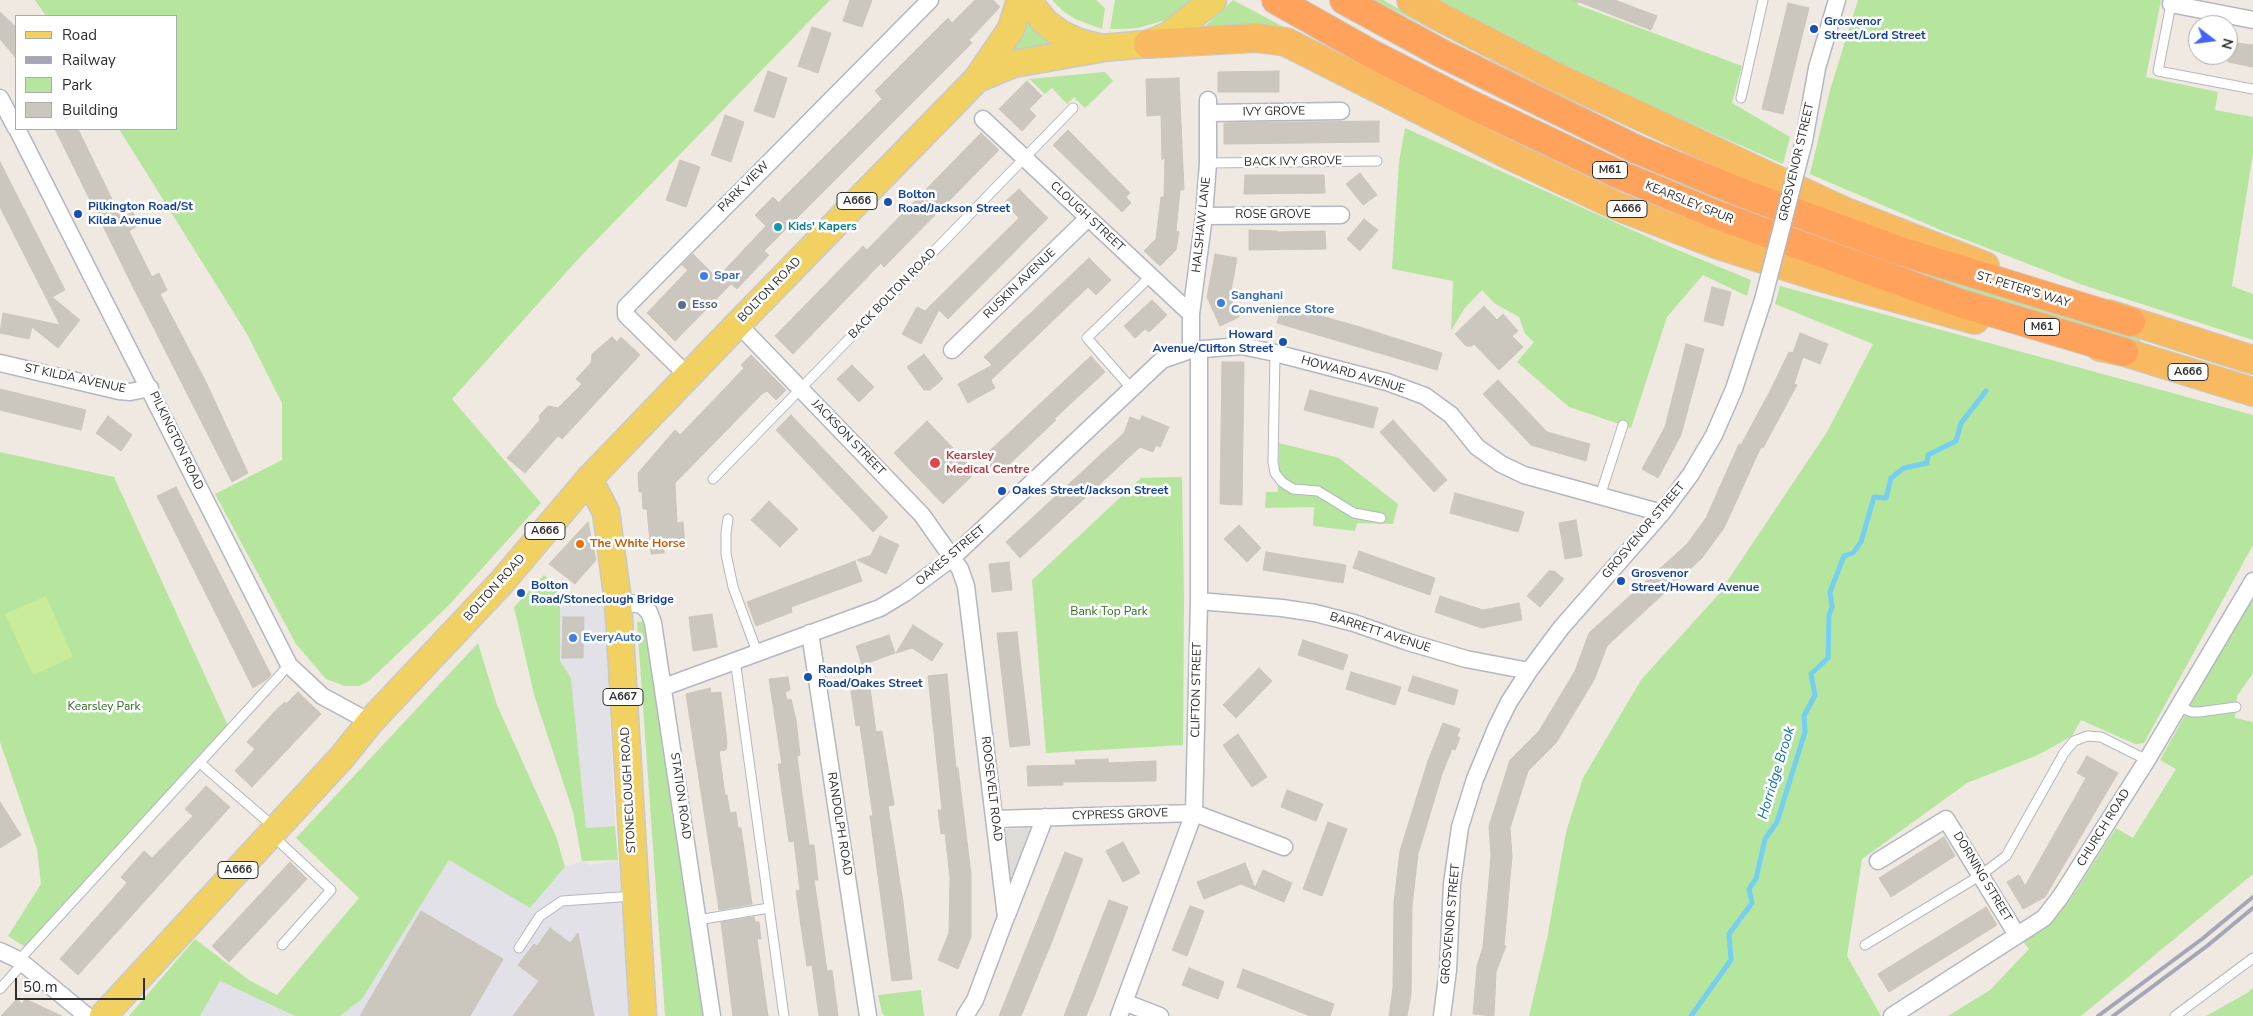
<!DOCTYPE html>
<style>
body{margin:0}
#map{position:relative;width:2253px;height:1016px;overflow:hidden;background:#efe9e1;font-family:"Nunito Sans",sans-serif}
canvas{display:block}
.legend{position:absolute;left:15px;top:15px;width:162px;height:115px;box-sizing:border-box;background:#fff;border:1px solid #ababab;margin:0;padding:6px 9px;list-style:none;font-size:15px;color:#2e2e2e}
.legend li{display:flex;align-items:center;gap:10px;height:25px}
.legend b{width:25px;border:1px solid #ababab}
.north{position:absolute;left:2188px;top:15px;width:50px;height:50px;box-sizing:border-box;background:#fff;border:1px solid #ababab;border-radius:50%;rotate:105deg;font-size:14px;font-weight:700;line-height:20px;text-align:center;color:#2e2e2e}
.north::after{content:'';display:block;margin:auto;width:18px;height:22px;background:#4264fb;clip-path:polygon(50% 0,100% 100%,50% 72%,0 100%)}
.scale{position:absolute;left:15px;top:978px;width:130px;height:22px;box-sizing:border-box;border:2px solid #2e2e2e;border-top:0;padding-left:6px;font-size:15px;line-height:18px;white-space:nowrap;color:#2e2e2e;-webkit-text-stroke:4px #fff;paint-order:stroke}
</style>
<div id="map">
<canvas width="2253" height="1016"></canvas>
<ul class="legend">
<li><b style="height:6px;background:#f2d163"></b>Road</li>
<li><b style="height:6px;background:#a3a6b8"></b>Railway</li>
<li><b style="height:14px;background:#b6e59e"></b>Park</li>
<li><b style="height:14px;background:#cbc7bf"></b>Building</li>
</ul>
<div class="north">N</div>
<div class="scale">50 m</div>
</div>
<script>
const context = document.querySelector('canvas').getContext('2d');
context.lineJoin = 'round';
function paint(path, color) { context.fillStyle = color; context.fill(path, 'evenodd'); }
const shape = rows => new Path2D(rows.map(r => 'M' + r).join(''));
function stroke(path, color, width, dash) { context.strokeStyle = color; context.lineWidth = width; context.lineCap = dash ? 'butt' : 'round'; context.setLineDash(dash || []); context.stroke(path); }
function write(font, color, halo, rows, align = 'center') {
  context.font = font + ' "Nunito Sans",sans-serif'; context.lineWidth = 5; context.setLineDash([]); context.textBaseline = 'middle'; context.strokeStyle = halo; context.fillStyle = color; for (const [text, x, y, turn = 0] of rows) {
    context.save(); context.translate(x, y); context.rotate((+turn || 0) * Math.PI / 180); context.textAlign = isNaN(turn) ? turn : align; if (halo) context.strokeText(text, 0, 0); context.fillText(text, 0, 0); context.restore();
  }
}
paint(shape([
 [560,599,605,606,615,826,586,828,571,678,560,661],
 [449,860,530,908,565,867,582,861,591,865,618,860,631,1016,340,1016,362,999],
 [220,981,295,1016,200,1016]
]), '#e3e1e8');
paint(shape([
 [35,0,830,0,581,256,452,399,541,503,450,604,370,680,360,686,345,686,326,679,296,644,215,494,282,460,282,403,247,334,119,129,176,129,176,16,46,16],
 [1052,0,1096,0,1105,8,1102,29,1075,19,1063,11],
 [1115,0,1191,0,1166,20,1138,28,1123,29,1110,29],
 [1233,0,1468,125,1571,174,1678,220,1687,215,1759,243,1758,249,1697,228,1630,202,1549,166,1455,122,1301,40,1270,32,1201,33,1201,30],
 [1375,0,1383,0,1438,31,1581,103,1494,62],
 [1433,0,1579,0,1578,5,1742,66,1732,103,1790,137,1783,164,1601,84],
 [1858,0,2161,0,2146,77,2218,92,2215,110,2253,117,2253,153,2232,286,2253,294,2253,340,2083,285,1943,231,1810,174,1830,90],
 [1032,23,1058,47,1002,61,1013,50,1028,24],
 [1105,72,1113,81,1085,108,1074,97,1067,104,1052,88,1045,94,1029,79],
 [1405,128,1661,243,1751,280,1747,296,1703,275,1667,317,1631,428,1569,407,1517,362,1534,342,1525,334,1519,317,1494,303,1482,290,1464,309,1451,331,1453,281,1392,269,1399,162],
 [1660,169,1767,213,1766,221,1656,179,1651,171],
 [1800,227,2139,337,2142,346,1945,287,1798,235],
 [1780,286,2253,415,2253,545,2144,743,2135,744,2081,720,2072,736,2038,755,1967,783,1862,859,1847,956,1881,1016,1529,1016,1547,939,1566,832,1583,778,1641,680,1718,595,1827,432,1873,344,1775,304],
 [1279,443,1339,458,1398,504,1393,524,1357,523,1355,531,1313,526,1314,507,1265,508,1266,492,1278,492],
 [0,452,114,477,229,728,25,947,8,936,41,884,37,849,0,742],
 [1182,477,1184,601,1183,745,1046,753,1032,580,1141,478],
 [544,575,556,586,560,599,560,661,571,678,586,828,615,826,618,860,582,861,573,812,534,695,514,607],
 [2253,594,2253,673,2237,696,2235,718,2253,722,2253,874,2081,1016,1948,1016,1990,990,2029,949,2022,940,2043,929,2070,900,2116,828,2133,838,2176,769,2160,760],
 [644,621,669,764,705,1016,665,1016,637,622],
 [478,643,497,705,556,836,565,867,530,908,449,860,362,999,340,1016,295,1016,220,981,200,1016,129,1016,195,939,249,980,277,995,359,898,296,838],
 [2253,988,2253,1016,2206,1016,2247,993],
 [921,990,924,1016,885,1016,882,1013,878,995]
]), '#b6e59e');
paint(shape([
 [46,596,73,657,33,675,5,614]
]), '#c9ec9a');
paint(shape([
 [1029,828,1031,830,1013,875,1010,875,1004,831,1006,829]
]), '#dfdcd8');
stroke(shape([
 [1691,1016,1731,960,1729,934,1752,903,1749,889,1756,879,1765,839,1777,822,1805,732,1804,716,1815,695,1811,674,1828,658,1829,615,1832,607,1830,592,1844,556,1853,553,1861,542,1874,497,1886,498,1891,478,1904,468,1927,463,1928,455,1956,441,1961,423,1986,391]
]), '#75cff0', 5);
const building = shape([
 [850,0,872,0,862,27,843,21,850,0],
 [975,0,993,0,1000,7,969,40,972,43,764,251,769,255,737,289,731,284,675,341,647,313,688,270,682,265,693,254,717,278,766,226,755,215,773,197,779,203,782,199,882,99,875,91,948,18,952,23,975,0],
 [1574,0,1615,0,1657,16,1651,30,1574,0],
 [1788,3,1809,8,1783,114,1762,109,1788,3],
 [0,12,16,27,16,58,0,39,0,12],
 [812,27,831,33,818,73,798,66,812,27],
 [2228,42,2253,45,2253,67,2228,62,2228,42],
 [768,71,787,78,774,118,754,111,768,71],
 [1279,71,1279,92,1218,92,1218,72,1279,71],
 [1179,78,1184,190,1180,190,1176,231,1179,232,1176,250,1160,266,1144,251,1156,239,1161,197,1164,197,1165,157,1162,160,1161,115,1147,116,1146,79,1179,78],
 [1027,81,1042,96,1029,109,1036,116,1022,131,999,109,1027,81],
 [725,115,744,122,731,162,711,155,725,115],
 [1379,121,1379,142,1224,144,1224,123,1379,121],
 [55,129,78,129,121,218,133,212,139,225,129,231,152,277,159,273,167,290,160,294,205,380,248,473,232,482,133,287,55,129],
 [1068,130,1130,193,1126,197,1131,203,1122,212,1053,145,1068,130],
 [981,133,999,150,884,267,881,263,793,354,775,336,863,246,867,250,981,133],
 [680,160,700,167,686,207,666,200,680,160],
 [0,162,65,290,52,297,80,320,58,348,32,327,29,339,0,333,3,313,60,325,0,207,0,162],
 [1360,173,1377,195,1363,205,1346,184,1360,173],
 [1245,175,1324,175,1325,193,1244,194,1245,175],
 [1019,189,1048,218,948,319,939,310,921,344,902,334,917,307,925,311,1019,218,1004,203,1019,189],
 [1364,219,1378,230,1360,251,1347,239,1364,219],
 [1249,230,1277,231,1277,232,1325,231,1326,249,1249,250,1249,230],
 [1215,254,1237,258,1230,296,1239,317,1220,326,1207,297,1215,254],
 [1089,258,1111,280,1096,295,1088,287,991,380,995,388,968,403,958,384,992,365,984,357,1089,258],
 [1712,287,1731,292,1723,326,1704,321,1712,287],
 [1152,300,1167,315,1149,332,1145,329,1135,338,1124,326,1152,300],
 [1282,305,1360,327,1442,353,1437,370,1277,323,1282,305],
 [1484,306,1497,320,1503,314,1518,331,1512,336,1523,347,1499,370,1474,344,1472,346,1466,346,1455,334,1484,306],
 [1800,333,1828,344,1820,364,1803,357,1794,384,1797,385,1763,448,1761,447,1724,528,1702,558,1607,646,1594,680,1556,743,1528,771,1510,828,1512,856,1504,946,1506,946,1496,972,1494,1016,1473,1014,1477,966,1483,947,1489,880,1491,855,1489,826,1510,760,1539,731,1575,671,1589,633,1687,544,1706,518,1739,444,1741,445,1770,391,1789,352,1793,353,1800,333],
 [612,337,617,342,621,337,640,355,562,439,558,436,525,473,507,458,540,420,539,416,548,406,558,408,582,384,576,379,591,363,592,354,612,337],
 [1686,344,1704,349,1681,435,1658,478,1642,469,1665,427,1686,344],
 [924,354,943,379,930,390,924,390,907,367,924,354],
 [751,355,786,390,776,400,767,391,762,394,675,483,677,523,683,522,685,546,664,547,664,553,651,554,647,509,643,509,642,492,639,492,638,473,675,430,680,435,728,385,744,368,741,365,751,355],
 [1091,356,1105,372,1054,419,1056,420,998,475,982,458,1091,356],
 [1222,362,1244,362,1242,505,1220,504,1222,362],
 [852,365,874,387,859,402,837,379,852,365],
 [1498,380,1547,432,1590,444,1586,461,1531,445,1483,394,1498,380],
 [0,389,86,410,81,430,0,410,0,389],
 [1310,390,1378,408,1373,428,1304,410,1310,390],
 [791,415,888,517,873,532,776,430,791,415],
 [108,416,132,435,121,451,96,433,108,416],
 [1142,416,1169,427,1160,447,1156,445,1153,452,1140,447,1020,558,1006,542,1124,433,1130,417,1140,421,1142,416],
 [1393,420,1447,480,1434,492,1380,432,1393,420],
 [927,421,976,472,943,504,894,453,927,421],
 [176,487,271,675,266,680,253,688,157,496,176,487],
 [1455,493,1524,512,1518,532,1450,513,1455,493],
 [769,501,798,529,780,547,751,520,769,501],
 [1576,520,1582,556,1565,559,1559,523,1576,520],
 [588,522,596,560,575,584,549,564,588,522],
 [1239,525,1261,548,1247,562,1224,539,1239,525],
 [880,536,899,545,886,574,857,560,871,555,880,536],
 [1359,551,1435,578,1430,595,1353,568,1359,551],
 [1266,552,1346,565,1343,583,1263,570,1266,552],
 [855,561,862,581,791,607,792,612,756,626,747,602,855,561],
 [1009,562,1012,590,992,592,989,564,1009,562],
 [1549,571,1554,571,1564,579,1540,607,1527,596,1549,571],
 [1440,596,1483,610,1519,603,1522,620,1482,628,1435,612,1440,596],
 [712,614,717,647,693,651,689,617,712,614],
 [563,617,584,617,583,658,562,658,563,617],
 [913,625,943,644,932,661,912,648,896,653,913,625],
 [1017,632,1030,745,1010,747,997,633,1017,632],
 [889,635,895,653,862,665,856,646,889,635],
 [1303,640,1348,655,1343,670,1298,655,1303,640],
 [1259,668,1272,681,1236,718,1223,705,1259,668],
 [1351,672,1401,687,1395,705,1346,689,1351,672],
 [947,674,956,768,958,768,971,874,971,937,958,969,938,960,949,933,950,877,945,833,941,834,938,810,942,810,928,676,947,674],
 [1413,676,1458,690,1454,705,1408,691,1413,676],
 [788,677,790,690,785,692,787,700,791,699,796,720,800,755,797,756,800,779,809,845,814,845,818,880,814,880,818,906,827,971,832,970,838,1016,819,1016,812,965,807,966,801,926,796,891,800,890,797,865,794,841,789,842,778,764,782,764,769,679,788,677],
 [710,688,711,693,721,692,727,743,726,750,719,751,725,795,727,795,730,813,736,812,738,828,741,828,752,904,719,910,686,694,710,688],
 [870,688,876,732,882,731,894,805,888,806,903,902,912,979,892,981,870,816,873,816,860,725,856,726,851,691,870,688],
 [298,692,321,714,252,787,235,771,255,749,247,742,274,712,285,702,286,704,298,692],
 [1443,723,1460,729,1457,736,1460,738,1455,750,1452,749,1442,774,1418,854,1412,906,1411,995,1407,1016,1389,1016,1393,988,1394,903,1400,851,1428,761,1443,723],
 [1238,734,1267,777,1252,787,1223,745,1238,734],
 [2087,756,2118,773,2045,897,2023,909,2007,882,2019,875,2025,886,2086,778,2077,773,2087,756],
 [1108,759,1108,763,1156,761,1156,781,1063,782,1063,785,1028,786,1027,766,1076,765,1075,760,1108,759],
 [206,786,230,807,78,975,60,959,127,883,121,877,144,851,152,858,193,816,185,809,206,786],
 [1287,790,1323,804,1316,821,1281,807,1287,790],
 [0,802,21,835,0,848,0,802],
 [1328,822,1347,829,1322,896,1303,889,1328,822],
 [1944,837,1955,856,1891,897,1879,878,1944,837],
 [1123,842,1140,873,1123,882,1106,851,1123,842],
 [1065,852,1083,859,1053,939,1021,1016,999,1016,1065,852],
 [290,862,307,879,229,962,212,946,290,862],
 [1245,863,1255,888,1263,870,1292,883,1284,902,1241,884,1204,899,1197,882,1245,863],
 [1109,900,1128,907,1094,997,1086,1016,1064,1016,1109,900],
 [1190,906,1204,911,1187,956,1172,950,1190,906],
 [1986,907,1997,925,1889,992,1878,974,1986,907],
 [421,911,503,959,470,1016,360,1016,421,911],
 [754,917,755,922,759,922,760,931,761,939,757,939,768,1016,733,1016,721,922,754,917],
 [550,928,570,943,578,933,594,1016,513,1016,539,981,518,965,534,944,537,946,550,928],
 [1189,968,1224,982,1218,999,1182,985,1189,968],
 [1243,969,1334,1004,1330,1016,1310,1016,1237,987,1243,969],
 [17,999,22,1004,25,999,62,1016,1,1016,17,999]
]);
paint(building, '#cbc7bf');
stroke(building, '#cbc5ba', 1);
const service = shape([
 [2171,4,2158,71,2253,89],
 [1741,98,1763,0],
 [1208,163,1377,161],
 [1275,353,1273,462,1275,473,1282,482,1293,489,1318,491,1354,513,1381,518],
 [1131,388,1087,338,1151,276],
 [713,479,1073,108],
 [1600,496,1623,425],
 [728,519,726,533,726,554,733,587,757,652],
 [735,659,784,1016],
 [2179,707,2192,712,2199,712,2236,707],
 [200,763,274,827],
 [273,836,331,890,282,945],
 [698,920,769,908],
 [1865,945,1981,875,2006,856,2064,753,2074,741,2087,736,2101,737,2147,760],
 [519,948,540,916,562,901,634,896],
 [19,960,289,665],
 [0,989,23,963],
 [2175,1016,2253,958]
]);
const minor = shape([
 [2171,4,2253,20],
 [0,98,16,128],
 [1208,113,1341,111],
 [983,119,1191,314],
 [17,129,289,665,322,696,370,722],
 [1804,141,1817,68,1837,0],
 [1204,216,1341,215],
 [738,324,922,515,960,569,966,586,1006,917,975,1000,965,1016],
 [952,350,1088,218],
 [1191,350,1191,314,1204,216,1208,163,1208,100],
 [0,363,119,391,130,392,150,388],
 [687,375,626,315,626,307,930,0],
 [618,601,642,605,649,612,653,623,712,1016],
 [1199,601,1282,608,1315,613,1354,623,1408,642,1466,659,1529,671],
 [810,633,868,1016],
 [664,687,880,608,905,593,952,558,1162,360,1191,350,1242,346,1275,353,1387,382,1425,396,1451,415,1477,447,1501,464,1524,475,1662,513],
 [995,819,1194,813,1284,847],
 [1878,861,1946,819,2017,935],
 [1007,915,1045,817],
 [0,951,19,960,87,1016],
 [1124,1002,1160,1016],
 [1119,1016,1194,813,1199,601,1199,350],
 [1442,1016,1448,970,1452,884,1460,827,1475,779,1497,726,1509,702,1529,671,1561,628,1662,513,1691,474,1714,435,1734,389,1763,300],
 [1892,1016,2044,918,2061,896,2147,760,2253,581]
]);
const primary = shape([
 [1027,0,1045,22,1061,34,1079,42,1102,48,1148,44,1169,35,1213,0],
 [977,79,1013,64,1099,49],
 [589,479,606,512,618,601,643,1016],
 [103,1016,343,756,370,722,501,583,589,479,738,324,977,79,1011,29,1020,0]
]);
const trunk = shape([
 [1411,0,1438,16,1558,78,1846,212,1985,266],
 [1148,44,1256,38,1286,42,1513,157,1617,206,1718,245,1816,276,1975,320],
 [2109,314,2253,360],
 [2100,347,2124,352,2253,392]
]);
const motorway = shape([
 [1276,0,1370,53,1470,104,1618,174,1717,215,1960,303,2124,352],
 [1344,0,1441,53,1636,149,1742,193,1900,251,2131,322]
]);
stroke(service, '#b4b7c1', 11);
stroke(minor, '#b4b7c1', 19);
stroke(primary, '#c9c9c9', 29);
stroke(trunk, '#c9c9c9', 30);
stroke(motorway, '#c9c9c9', 30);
stroke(service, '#fff', 9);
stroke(minor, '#fff', 16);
stroke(primary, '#f2d163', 26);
stroke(trunk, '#f8ba60', 28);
stroke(motorway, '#ffa35c', 28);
stroke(shape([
 [2098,1016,2202,939,2253,897],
 [2113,1016,2207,946,2253,908]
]), '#a3a6b8', 4);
const minorBridge = shape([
 [1763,300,1804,141]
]);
stroke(minorBridge, '#b4b7c1', 19, []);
stroke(minorBridge, '#fff', 16);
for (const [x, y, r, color] of [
 [1814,29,5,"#1a4fb4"],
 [888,202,5,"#1a4fb4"],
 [78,214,5,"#1a4fb4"],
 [778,227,5,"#0f9aa8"],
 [704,276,5,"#3f7fe0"],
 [1221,303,5,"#3f7fe0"],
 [682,305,5,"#5c6f8a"],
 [1283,342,5,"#1a4fb4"],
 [935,463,6,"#e0444e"],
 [1002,491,5,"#1a4fb4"],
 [580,544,5,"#e8710a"],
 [1621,581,5,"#1a4fb4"],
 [521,593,5,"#1a4fb4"],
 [573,638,5,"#3f7fe0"],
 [808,677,5,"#1a4fb4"]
]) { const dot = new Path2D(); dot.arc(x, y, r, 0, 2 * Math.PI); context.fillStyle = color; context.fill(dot); stroke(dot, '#fff', 2); }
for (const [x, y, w] of [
 [1610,170,35],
 [857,201,40],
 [1627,209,40],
 [2042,327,35],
 [2188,372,40],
 [545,531,40],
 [623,697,40],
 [238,870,40]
]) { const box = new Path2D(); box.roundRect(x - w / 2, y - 8.5, w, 17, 4); context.fillStyle = '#fff'; context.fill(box); stroke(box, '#2e2e2e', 1); }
write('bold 11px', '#2e2e2e', null, [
 ["M61",1610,170],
 ["A666",857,201],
 ["A666",1627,209],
 ["M61",2042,327],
 ["A666",2188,372],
 ["A666",545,531],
 ["A667",623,697],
 ["A666",238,870]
]);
write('bold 12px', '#164399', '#fff', [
 ["Grosvenor",1824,22],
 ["Street/Lord Street",1824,36],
 ["Bolton",898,195],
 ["Road/Jackson Street",898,209],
 ["Pilkington Road/St",88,207],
 ["Kilda Avenue",88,221],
 ["Howard",1273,335,"right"],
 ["Avenue/Clifton Street",1273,349,"right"],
 ["Oakes Street/Jackson Street",1012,491],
 ["Grosvenor",1631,574],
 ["Street/Howard Avenue",1631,588],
 ["Bolton",531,586],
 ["Road/Stoneclough Bridge",531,600],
 ["Randolph",818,670],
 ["Road/Oakes Street",818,684]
], 'left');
write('12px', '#2e2e2e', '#fff', [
 ["IVY GROVE",1274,112,-1],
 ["BACK IVY GROVE",1293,162,-1],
 ["GROSVENOR STREET",1797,162,-77],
 ["PARK VIEW",744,187,-45],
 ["KEARSLEY SPUR",1689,203,22],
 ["ROSE GROVE",1273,215],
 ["CLOUGH STREET",1087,217,43],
 ["HALSHAW LANE",1202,225,-84],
 ["RUSKIN AVENUE",1020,284,-44],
 ["BOLTON ROAD",770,290,-46],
 ["ST. PETER'S WAY",2023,290,17],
 ["BACK BOLTON ROAD",893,294,-46],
 ["HOWARD AVENUE",1353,375,16],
 ["ST KILDA AVENUE",75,379,12],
 ["JACKSON STREET",848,438,46],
 ["PILKINGTON ROAD",176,441,64],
 ["GROSVENOR STREET",1644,531,-50],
 ["OAKES STREET",951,556,-40],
 ["BOLTON ROAD",495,588,-48],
 ["BARRETT AVENUE",1380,633,18],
 ["CLIFTON STREET",1197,690,-89],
 ["ROOSEVELT ROAD",991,789,83],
 ["STONECLOUGH ROAD",629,790,-93],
 ["STATION ROAD",680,796,82],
 ["CYPRESS GROVE",1120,815,-2],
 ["RANDOLPH ROAD",839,824,81],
 ["CHURCH ROAD",2104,828,-58],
 ["DORNING STREET",1982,877,59],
 ["GROSVENOR STREET",1451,924,-85]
]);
write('bold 12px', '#0d838f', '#fff', [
 ["Kids' Kapers",788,227]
], 'left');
write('bold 12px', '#366cbe', '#fff', [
 ["Spar",714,276],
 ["Sanghani",1231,296],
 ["Convenience Store",1231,310],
 ["EveryAuto",583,638]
], 'left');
write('bold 12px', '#4e5e75', '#fff', [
 ["Esso",692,305]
], 'left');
write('bold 12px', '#be3a42', '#fff', [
 ["Kearsley",946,456],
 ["Medical Centre",946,470]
], 'left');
write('bold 12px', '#c56008', '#fff', [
 ["The White Horse",590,544]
], 'left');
write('12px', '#2c6e1b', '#fff', [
 ["Bank Top Park",1109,612],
 ["Kearsley Park",104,707]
]);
write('italic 14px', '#0d6fa3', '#fff', [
 ["Horridge Brook",1777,773,-73]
]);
</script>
